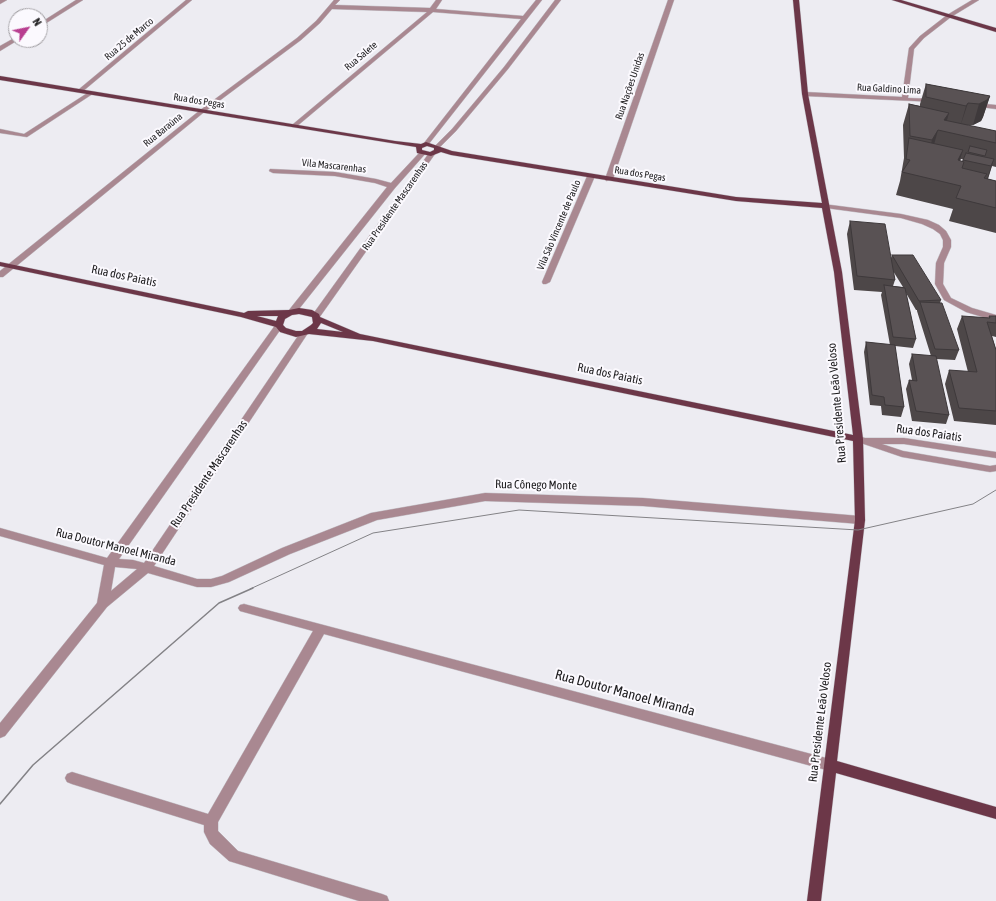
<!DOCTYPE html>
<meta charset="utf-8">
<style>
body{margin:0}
#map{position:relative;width:996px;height:901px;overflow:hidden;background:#edecf2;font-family:"Asap Condensed",sans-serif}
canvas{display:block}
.north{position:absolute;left:8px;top:8px;width:40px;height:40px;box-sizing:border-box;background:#fbf9fe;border:1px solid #a2a0a4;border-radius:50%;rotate:57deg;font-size:11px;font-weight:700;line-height:16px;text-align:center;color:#1c1b1d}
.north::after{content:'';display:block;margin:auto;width:14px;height:18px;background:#b83e90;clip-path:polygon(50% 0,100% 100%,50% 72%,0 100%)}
</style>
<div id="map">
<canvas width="996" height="901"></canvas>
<div class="north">N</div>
</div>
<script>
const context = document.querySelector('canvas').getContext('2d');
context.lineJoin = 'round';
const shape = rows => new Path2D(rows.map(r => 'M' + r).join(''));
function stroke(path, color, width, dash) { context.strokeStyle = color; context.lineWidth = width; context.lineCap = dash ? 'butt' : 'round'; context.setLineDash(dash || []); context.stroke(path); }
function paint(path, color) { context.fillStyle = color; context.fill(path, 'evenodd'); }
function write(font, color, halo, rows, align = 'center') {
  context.font = font + ' "Asap Condensed",sans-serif'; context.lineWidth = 4; context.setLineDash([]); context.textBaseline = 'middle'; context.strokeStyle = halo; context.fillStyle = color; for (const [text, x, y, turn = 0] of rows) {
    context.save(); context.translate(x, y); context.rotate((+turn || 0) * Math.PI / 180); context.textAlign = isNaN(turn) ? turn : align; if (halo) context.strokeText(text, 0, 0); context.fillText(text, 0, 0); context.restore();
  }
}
const minor = shape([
 [0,0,7,0,0,4,0,0],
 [76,0,83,0,40,27,40,23,76,0],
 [186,0,192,0,82,92,78,92,78,90,186,0],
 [334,0,340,0,335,5,430,8,436,0,442,0,436,9,523,16,536,0,542,0,428,145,426,146,423,144,424,143,521,19,433,12,296,127,292,127,292,125,427,12,332,9,320,23,301,40,203,113,3,277,0,277,0,271,199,111,297,38,316,21,334,0],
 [555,0,561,0,508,69,456,131,439,148,435,148,435,146,452,129,504,67,555,0],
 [668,0,674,0,613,179,606,181,605,179,668,0],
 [972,0,979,0,951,17,924,38,914,49,908,98,934,99,937,101,936,102,805,96,802,94,805,92,902,97,909,48,920,36,947,15,972,0],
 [16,37,16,40,18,40,0,51,0,46,16,37],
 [89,92,94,93,27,137,0,133,0,129,24,134,89,92],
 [974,103,996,105,996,109,972,106,971,105,974,103],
 [420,152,426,153,395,188,295,314,289,314,288,312,289,310,387,187,375,183,335,176,273,173,269,171,270,169,335,172,376,179,391,183,420,152],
 [429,153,435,154,319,318,313,318,312,316,313,314,429,153],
 [588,174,595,176,550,282,546,284,543,284,542,282,588,174],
 [823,204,901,214,928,220,939,225,946,231,951,240,951,247,944,263,943,284,951,298,972,308,996,315,996,321,966,312,944,300,935,284,936,263,943,247,943,240,940,234,933,229,922,224,901,218,826,208,823,208,823,204],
 [279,323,283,326,119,559,133,560,144,563,300,333,304,330,308,333,154,566,197,579,211,579,222,576,282,548,371,513,485,493,643,498,860,516,864,517,865,520,864,523,860,524,643,506,485,501,377,520,290,554,229,582,211,587,197,587,148,573,107,607,5,736,0,738,0,723,97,603,104,565,0,536,0,528,107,558,276,324,279,323],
 [115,567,137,569,111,591,115,567],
 [858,436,865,438,904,438,996,452,996,458,904,444,882,444,903,451,990,466,996,465,996,471,990,472,902,457,855,441,853,439,858,436],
 [244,604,830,759,835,761,837,765,835,769,830,771,324,634,218,822,218,831,238,851,382,894,387,896,389,901,359,901,229,861,210,844,204,832,204,825,72,784,67,782,65,778,67,774,72,772,208,814,313,631,240,611,238,608,240,605,244,604]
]);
const major = shape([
 [793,0,799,0,808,94,842,272,863,439,865,520,837,761,996,807,996,819,836,773,821,901,807,901,855,520,853,441,373,341,309,334,296,337,280,332,276,327,241,317,0,266,0,262,244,313,248,311,289,310,299,308,312,310,319,314,320,317,360,334,853,435,834,272,822,208,736,201,451,155,441,152,431,156,417,153,416,147,0,80,0,76,395,141,421,144,426,142,452,151,736,197,822,203,802,94,793,0],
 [427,146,434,148,434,150,430,152,422,150,422,148,427,146],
 [299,314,312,317,313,323,311,325,302,331,296,331,286,328,283,325,285,319,292,315,299,314],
 [257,316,278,316,276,321,257,316],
 [321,323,343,332,317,329,321,323],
 [892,0,901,0,996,28,996,32,892,0]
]);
stroke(minor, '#c7c6cc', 1);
stroke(major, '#c7c6cc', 1);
paint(minor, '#a98891');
paint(major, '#6c3748');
stroke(shape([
 [250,589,373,533,519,510,858,530,973,504,996,490]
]), '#838286', 1);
stroke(shape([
 [0,804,33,765,219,603,253,588]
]), '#838286', 1.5);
paint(shape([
 [926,84,990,96,983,117,981,121,973,125,965,125,996,131,996,167,992,166,988,179,996,181,996,233,949,221,953,209,896,195,900,181,904,158,903,125,909,104,920,106,920,104],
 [961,159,963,159,962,161,960,161],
 [850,221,891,258,892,255,941,300,940,303,959,350,955,360,936,359,949,415,946,424,912,421,906,389,909,380,912,380,909,364,912,354,931,356,917,311,917,310,916,310,906,293,916,339,913,348,895,346,904,407,901,417,882,415,881,406,870,405,864,352,866,342,890,345,881,295,882,292,854,290,847,234],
 [893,271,903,287,893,286,895,280],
 [962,316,989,318,989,316,996,316,996,337,992,336,996,350,996,425,954,421,945,384,949,370,968,372,957,329]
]), '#4d4748');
paint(shape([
 [990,96,983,117,981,121,973,125,979,104],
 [968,103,960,127,966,106],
 [949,113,944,131,944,120],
 [938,130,932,152,926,162,932,140],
 [963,150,956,172,958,160],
 [994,159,987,181,984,189,991,166]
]), '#3e393b');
const building = shape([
 [926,84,990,96,987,100,979,104,968,103,966,106,926,97,926,84],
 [909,104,949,113,944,120,996,131,996,143,938,130,932,140,910,136,909,104],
 [909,138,963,150,958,160,964,162,962,168,987,174,984,178,996,181,996,208,956,198,961,186,902,172,910,160,906,159,909,138],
 [970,146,987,150,985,156,968,152,970,146],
 [966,153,994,159,991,166,963,160,966,153],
 [850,221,885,224,895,280,857,276,850,221],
 [892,255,913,255,941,300,919,301,892,255],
 [884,285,905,288,916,339,893,337,884,285],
 [920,302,942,303,959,350,935,349,920,302],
 [962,316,990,318,989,316,996,316,996,323,987,322,996,350,996,411,959,408,949,370,977,372,962,316],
 [866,342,895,345,904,407,885,405,884,397,872,395,866,342],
 [912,354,936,356,949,415,916,411,909,380,917,381,912,354]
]);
paint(building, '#595254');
stroke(building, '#3e393b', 1);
write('10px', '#1c1b1d', '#fbf9fe', [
 ["Rua 25 de Marco",129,39,-40],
 ["Rua Salete",361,56,-40],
 ["Rua Nações Unidas",630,86,-71],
 ["Rua Galdino Lima",889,89,3],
 ["Rua dos Pegas",199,101,9],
 ["Rua Baraúna",163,130,-39],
 ["Vila Mascarenhas",334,166,6],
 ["Rua dos Pegas",640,174,9],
 ["Rua Presidente Mascarenhas",395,206,-55],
 ["Vila São Vincente de Paulo",559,225,-67]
]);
write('12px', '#1c1b1d', '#fbf9fe', [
 ["Rua dos Paiatis",124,276,12],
 ["Rua dos Paiatis",610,374,12],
 ["Rua Presidente Leão Veloso",837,403,-95],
 ["Rua dos Paiatis",929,433,8],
 ["Rua Presidente Mascarenhas",209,474,-56],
 ["Rua Cônego Monte",536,485,1],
 ["Rua Doutor Manoel Miranda",116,547,14],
 ["Rua Presidente Leão Veloso",820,722,-83]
]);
write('14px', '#1c1b1d', '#fbf9fe', [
 ["Rua Doutor Manoel Miranda",625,693,15]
]);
</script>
